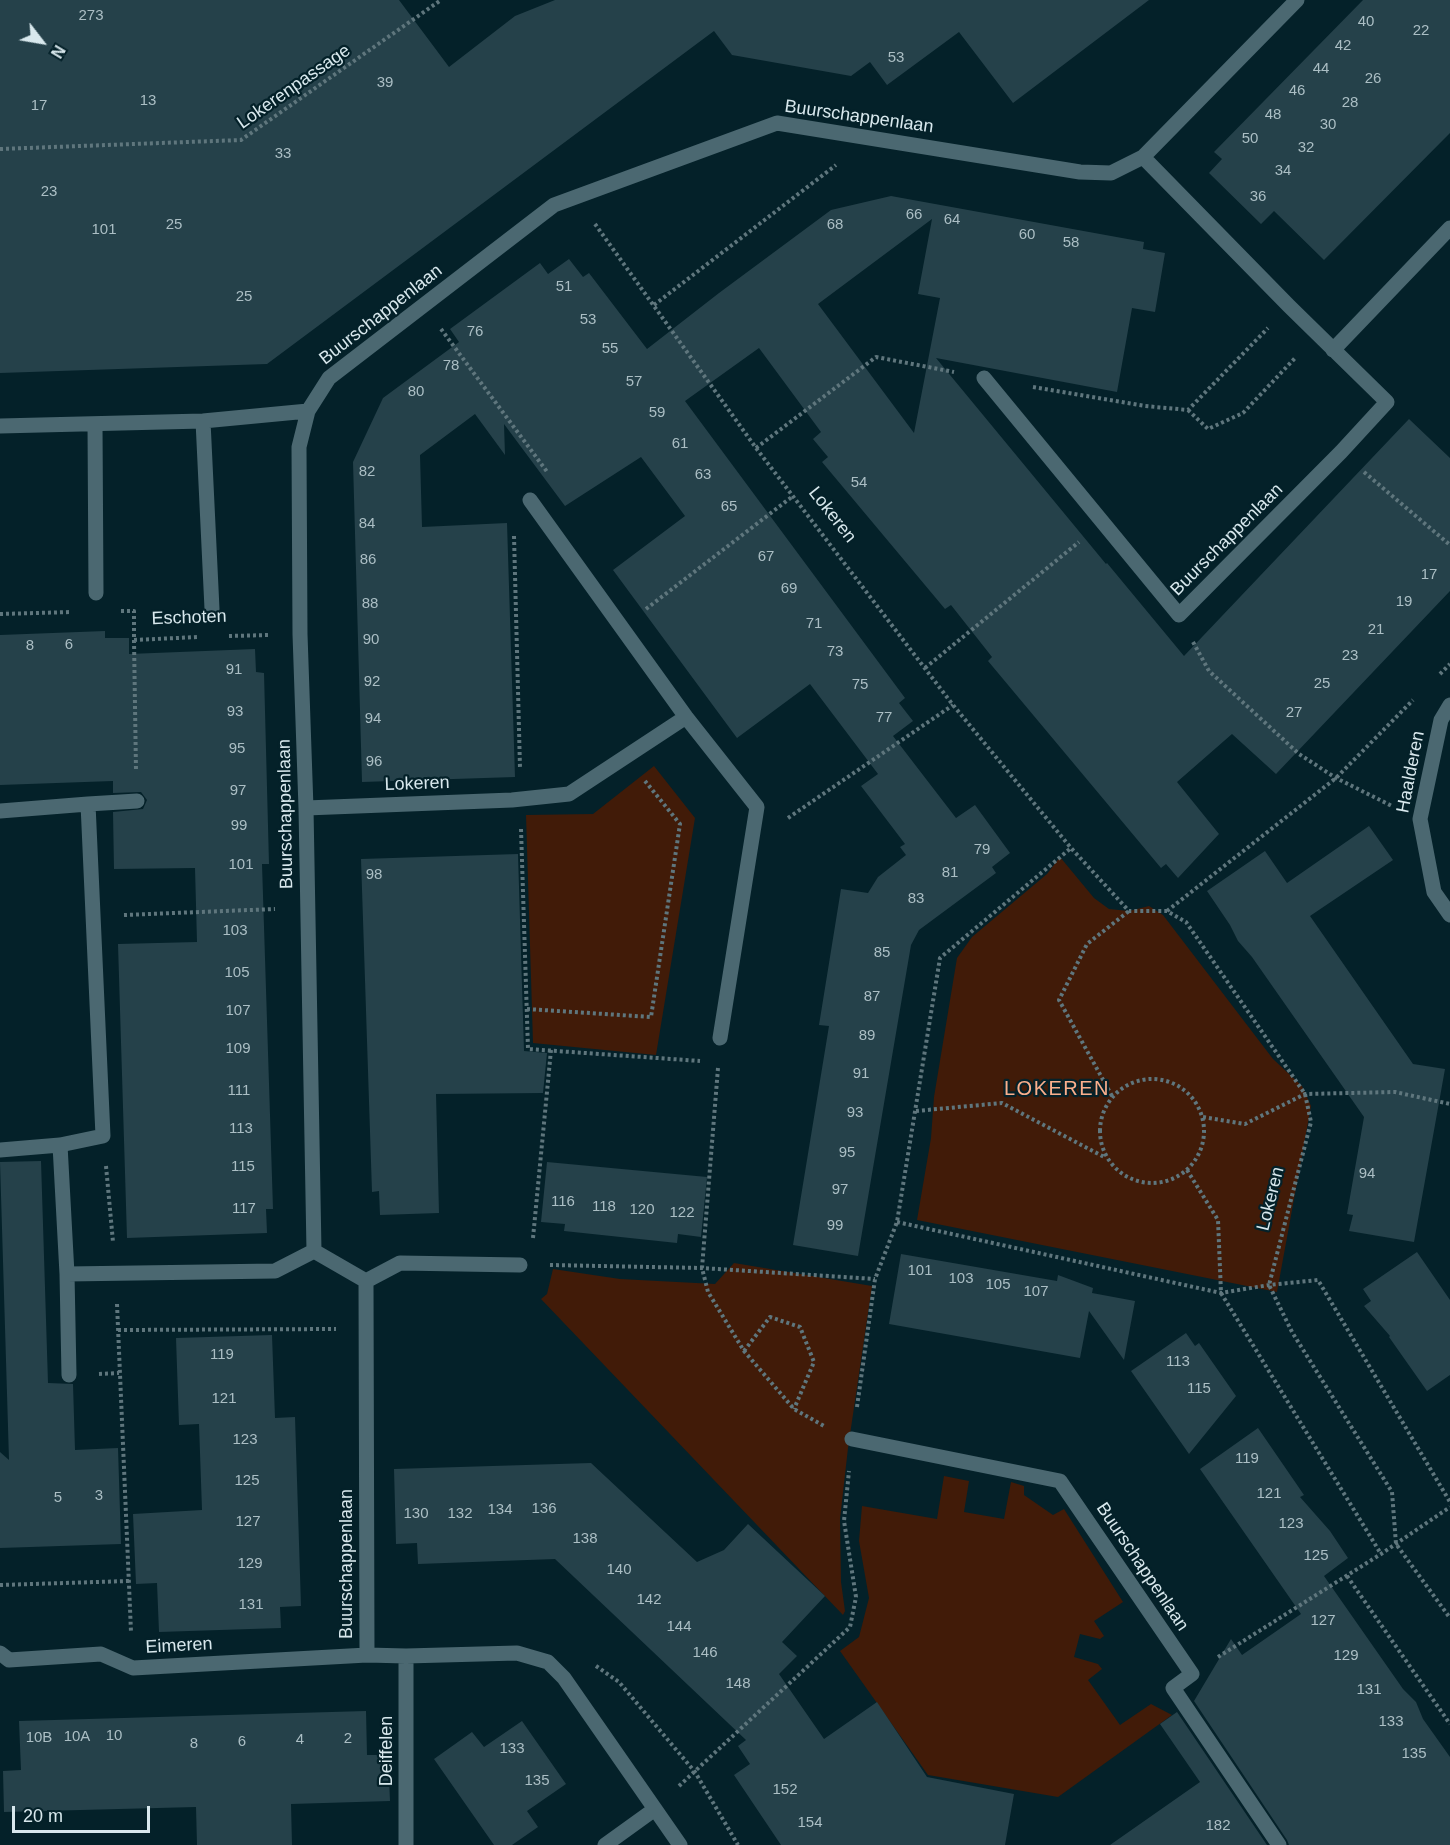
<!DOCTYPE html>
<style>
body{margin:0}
#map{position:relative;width:1450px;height:1845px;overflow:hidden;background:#042129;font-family:Arial,sans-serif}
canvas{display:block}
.north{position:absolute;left:12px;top:12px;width:60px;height:60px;-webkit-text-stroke:4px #042129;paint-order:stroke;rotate:121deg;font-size:16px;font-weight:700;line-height:24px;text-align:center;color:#d8e8ed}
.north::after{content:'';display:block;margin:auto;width:21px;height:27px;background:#d8e8ed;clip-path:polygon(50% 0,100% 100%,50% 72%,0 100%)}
.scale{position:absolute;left:12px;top:1806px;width:138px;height:27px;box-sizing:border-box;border:3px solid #d8e8ed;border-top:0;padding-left:8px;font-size:18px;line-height:21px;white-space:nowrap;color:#d8e8ed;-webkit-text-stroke:4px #042129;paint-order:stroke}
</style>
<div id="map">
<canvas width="1450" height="1845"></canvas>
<div class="north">N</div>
<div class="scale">20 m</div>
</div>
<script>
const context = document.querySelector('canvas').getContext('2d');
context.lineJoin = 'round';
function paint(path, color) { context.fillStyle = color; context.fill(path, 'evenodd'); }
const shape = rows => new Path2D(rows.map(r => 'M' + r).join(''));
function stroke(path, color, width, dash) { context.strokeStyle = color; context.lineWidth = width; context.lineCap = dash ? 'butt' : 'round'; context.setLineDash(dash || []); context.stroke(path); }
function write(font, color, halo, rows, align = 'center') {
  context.font = font + ' Arial,sans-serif'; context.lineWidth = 4.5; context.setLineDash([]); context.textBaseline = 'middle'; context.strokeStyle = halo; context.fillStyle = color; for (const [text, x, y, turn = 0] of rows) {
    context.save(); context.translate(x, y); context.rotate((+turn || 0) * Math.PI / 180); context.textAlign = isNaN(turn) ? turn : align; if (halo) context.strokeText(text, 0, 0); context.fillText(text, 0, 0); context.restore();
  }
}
paint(shape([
 [654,766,695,818,656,1055,533,1043,526,815,593,814],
 [1060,857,1094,898,1109,909,1129,911,1149,906,1163,915,1273,1059,1302,1086,1311,1106,1277,1292,917,1220,931,1138,934,1097,957,958,972,937,1047,874],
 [734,1263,872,1286,848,1448,840,1519,841,1582,845,1611,843,1615,541,1299,547,1294,553,1269,620,1279,715,1284],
 [944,1476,969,1481,964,1512,1004,1519,1011,1482,1024,1486,1024,1495,1053,1515,1064,1509,1123,1602,1094,1621,1104,1636,1100,1639,1080,1634,1074,1657,1098,1664,1102,1669,1088,1680,1120,1725,1151,1704,1172,1715,1058,1797,928,1775,840,1651,859,1637,869,1598,859,1541,862,1506,937,1519]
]), '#411b08');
paint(shape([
 [0,0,399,0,449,67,515,16,555,0,1149,0,1013,103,959,32,887,85,870,62,851,76,732,55,714,31,267,364,0,373],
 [1363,0,1450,0,1450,133,1324,260,1274,211,1261,224,1209,173,1222,159,1214,152],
 [891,196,1144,242,1143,249,1165,253,1155,312,1132,308,1117,392,936,358,1106,564,1107,563,1184,656,1409,419,1450,458,1450,591,1276,774,1232,734,1177,782,1219,834,1178,878,1166,864,1161,868,988,661,992,657,951,605,945,609,822,462,828,457,813,439,821,432,759,348,685,401,905,698,899,703,913,721,893,736,956,818,975,805,1010,853,992,867,996,873,919,930,911,945,858,1256,793,1245,829,1026,819,1025,841,889,868,893,878,877,906,855,900,847,905,844,861,786,878,774,810,684,737,738,613,570,685,516,641,457,565,506,504,424,505,455,475,414,420,455,422,527,507,523,515,777,362,782,353,462,383,398,459,342,450,329,540,263,548,274,569,259,583,277,589,273,647,349,719,293,831,210],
 [932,219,918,294,940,298,914,433,818,304],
 [105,631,105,638,129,638,129,654,255,649,256,672,264,673,269,864,262,864,273,1209,266,1209,267,1233,127,1238,118,944,197,942,195,868,114,869,113,812,143,809,147,800,141,792,113,793,113,781,0,785,0,635],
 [1369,826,1393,860,1310,916,1413,1064,1445,1069,1414,1242,1349,1231,1353,1215,1347,1214,1364,1117,1252,957,1238,941,1230,925,1207,891,1265,851,1287,883],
 [518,854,524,1051,547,1053,543,1093,436,1094,439,1213,380,1215,379,1191,372,1192,361,859],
 [41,1161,48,1383,73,1384,75,1450,118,1448,121,1544,0,1548,0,1452,9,1460,0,1162],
 [547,1162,707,1177,701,1237,678,1234,677,1243,564,1231,565,1224,541,1222],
 [1417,1252,1450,1300,1450,1375,1427,1391,1389,1337,1390,1336,1364,1306,1371,1301,1363,1289],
 [901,1254,1057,1281,1058,1275,1093,1288,1092,1293,1135,1301,1124,1360,1089,1311,1080,1358,889,1324],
 [1186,1333,1195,1346,1199,1343,1236,1396,1189,1454,1131,1371],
 [272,1335,275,1418,295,1417,301,1606,280,1607,281,1628,159,1632,157,1583,136,1584,133,1514,202,1510,199,1424,179,1425,176,1338],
 [1258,1428,1304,1495,1300,1497,1330,1531,1348,1558,1324,1576,1403,1689,1416,1702,1423,1719,1450,1757,1450,1845,1289,1845,1287,1840,1194,1701,1231,1639,1242,1655,1301,1614,1200,1469],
 [591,1463,697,1562,724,1550,748,1524,825,1596,782,1642,797,1656,779,1674,824,1739,877,1702,927,1777,1014,1794,1005,1845,781,1845,734,1775,750,1764,738,1746,746,1740,555,1559,418,1564,417,1543,396,1544,394,1469],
 [366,1711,367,1755,388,1755,390,1801,291,1804,292,1845,197,1845,196,1807,4,1812,3,1771,21,1770,19,1721],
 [1177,1712,1267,1845,1110,1845,1200,1782,1160,1724],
 [522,1721,566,1784,527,1811,538,1827,512,1845,494,1845,434,1759,472,1732,484,1747]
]), '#25414a');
stroke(shape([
 [0,149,241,140,441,0],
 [595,224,756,448,953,705,1071,848,1129,911,1167,911,1186,922,1305,1094,1311,1122,1269,1285,1292,1332,1392,1492,1396,1544,1450,1618],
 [654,305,836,165],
 [441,329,548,473],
 [1033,387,1145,406,1188,410,1268,328],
 [1188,410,1208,429,1243,413,1296,357],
 [756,448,876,357,954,372],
 [1364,472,1450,545],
 [514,536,520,768],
 [646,609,793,496],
 [121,611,134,611,134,640,198,637],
 [0,614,71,612],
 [229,636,270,635],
 [134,640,136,771],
 [1193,642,1209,671,1299,754,1336,778,1392,806],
 [925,668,1079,542],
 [1440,674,1450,664],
 [788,818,953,705],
 [521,829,528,1049,700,1061],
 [1167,911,1336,778,1413,700],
 [124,915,275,909],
 [527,1009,651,1017,680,824,645,781],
 [718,1068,702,1268,708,1292,744,1351,794,1409,824,1426],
 '1100 1131a52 52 0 1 1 104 0a52 52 0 1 1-104 0Z',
 [1112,1096,1059,1000,1087,944,1129,911],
 [916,1111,1002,1103,1106,1158],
 [1203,1117,1245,1124,1305,1094,1395,1092,1450,1104],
 [106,1166,113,1242],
 [1187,1170,1218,1220,1221,1293,1381,1554],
 [897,1222,1221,1293,1269,1285,1318,1280,1450,1502],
 [533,1238,551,1050],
 [550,1265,702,1268,875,1279],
 [117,1304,131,1632],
 [118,1330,336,1329],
 [744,1351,770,1317,800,1327,814,1362,794,1409],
 [99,1374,119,1373],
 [857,1407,875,1279,897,1222,940,958,1071,848],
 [1347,1576,1450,1724],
 [0,1585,129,1581],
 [1218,1657,1381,1554,1450,1507],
 [596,1666,619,1682,695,1772,738,1845],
 [679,1786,850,1627,856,1597,844,1521,849,1471]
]), '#5f767d', 4, [3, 3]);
stroke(shape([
 [1333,350,1450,228],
 [984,378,1179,615,1341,452,1387,402,1289,306,1143,157],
 [203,421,212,609],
 [95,424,96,593],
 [0,426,203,421,308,411],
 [530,500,686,717,757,807,720,1038],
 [1450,705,1441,720,1420,819,1434,892,1450,915],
 [88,804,137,801],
 [306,808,512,800,569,794,686,717],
 [0,811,88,804,103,1136,60,1145,0,1150],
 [60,1145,67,1274,275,1271,314,1251],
 [67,1274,69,1375],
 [366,1281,400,1263,520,1265],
 [852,1439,1060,1481,1192,1674,1173,1688,1279,1845],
 [0,1653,9,1660,101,1654,133,1668,367,1655,406,1656,517,1653,548,1662,564,1678,680,1845],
 [367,1655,366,1281,314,1251,306,808,300,634,299,447,308,411,329,378,554,205,777,123,1080,172,1111,173,1143,157,1297,0],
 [406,1845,406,1656],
 [605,1845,655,1809]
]), '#4b6871', 15);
write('15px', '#abbec4', null, [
 ["273",91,16],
 ["40",1366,22],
 ["22",1421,31],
 ["42",1343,46],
 ["53",896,58],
 ["44",1321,69],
 ["26",1373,79],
 ["39",385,83],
 ["46",1297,91],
 ["13",148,101],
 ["28",1350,103],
 ["17",39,106],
 ["48",1273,115],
 ["30",1328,125],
 ["50",1250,139],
 ["32",1306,148],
 ["33",283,154],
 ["34",1283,171],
 ["23",49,192],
 ["36",1258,197],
 ["66",914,215],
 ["64",952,220],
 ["25",174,225],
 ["68",835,225],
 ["101",104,230],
 ["60",1027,235],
 ["58",1071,243],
 ["51",564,287],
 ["25",244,297],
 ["53",588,320],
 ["76",475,332],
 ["55",610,349],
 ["78",451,366],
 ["57",634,382],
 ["80",416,392],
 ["59",657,413],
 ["61",680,444],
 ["82",367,472],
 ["63",703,475],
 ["54",859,483],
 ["65",729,507],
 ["84",367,524],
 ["67",766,557],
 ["86",368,560],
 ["17",1429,575],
 ["69",789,589],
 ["19",1404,602],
 ["88",370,604],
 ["71",814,624],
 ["21",1376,630],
 ["90",371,640],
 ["6",69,645],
 ["8",30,646],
 ["73",835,652],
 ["23",1350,656],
 ["91",234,670],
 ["92",372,682],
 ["25",1322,684],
 ["75",860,685],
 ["93",235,712],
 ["27",1294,713],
 ["77",884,718],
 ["94",373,719],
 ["95",237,749],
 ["96",374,762],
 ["97",238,791],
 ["99",239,826],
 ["79",982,850],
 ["101",241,865],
 ["81",950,873],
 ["98",374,875],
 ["83",916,899],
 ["103",235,931],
 ["85",882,953],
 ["105",237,973],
 ["87",872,997],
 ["107",238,1011],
 ["89",867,1036],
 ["109",238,1049],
 ["91",861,1074],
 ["111",239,1091],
 ["93",855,1113],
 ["113",241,1129],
 ["95",847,1153],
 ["115",243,1167],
 ["94",1367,1174],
 ["97",840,1190],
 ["116",563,1202],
 ["118",604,1207],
 ["117",244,1209],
 ["120",642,1210],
 ["122",682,1213],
 ["99",835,1226],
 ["101",920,1271],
 ["103",961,1279],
 ["105",998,1285],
 ["107",1036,1292],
 ["119",222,1355],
 ["113",1178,1362],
 ["115",1199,1389],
 ["121",224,1399],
 ["123",245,1440],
 ["119",1247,1459],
 ["125",247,1481],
 ["121",1269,1494],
 ["3",99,1496],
 ["5",58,1498],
 ["136",544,1509],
 ["134",500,1510],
 ["130",416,1514],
 ["132",460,1514],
 ["127",248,1522],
 ["123",1291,1524],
 ["138",585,1539],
 ["125",1316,1556],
 ["129",250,1564],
 ["140",619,1570],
 ["142",649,1600],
 ["131",251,1605],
 ["127",1323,1621],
 ["144",679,1627],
 ["146",705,1653],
 ["129",1346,1656],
 ["148",738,1684],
 ["131",1369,1690],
 ["133",1391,1722],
 ["10",114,1736],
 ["10A",77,1737],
 ["10B",39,1738],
 ["2",348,1739],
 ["4",300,1740],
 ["6",242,1742],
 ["8",194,1744],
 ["133",512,1749],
 ["135",1414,1754],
 ["135",537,1781],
 ["152",785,1790],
 ["154",810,1823],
 ["182",1218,1826]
]);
write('18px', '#d8e8ed', '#042129', [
 ["Lokerenpassage",294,87,-35],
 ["Buurschappenlaan",859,117,8],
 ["Buurschappenlaan",381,315,-38],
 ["Lokeren",832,515,52],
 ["Buurschappenlaan",1227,540,-45],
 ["Eschoten",189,618,-2],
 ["Haalderen",1411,772,-79],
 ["Lokeren",417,784,-2],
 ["Buurschappenlaan",286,814,-91],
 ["Lokeren",1271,1199,-76],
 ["Buurschappenlaan",347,1564,-90],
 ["Buurschappenlaan",1142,1567,56],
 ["Eimeren",179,1646,-3],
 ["Deiffelen",387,1751,-90]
]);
context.letterSpacing = '1.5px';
write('20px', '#faaf8c', '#042129', [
 ["LOKEREN",1057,1089]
]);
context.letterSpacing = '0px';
</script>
